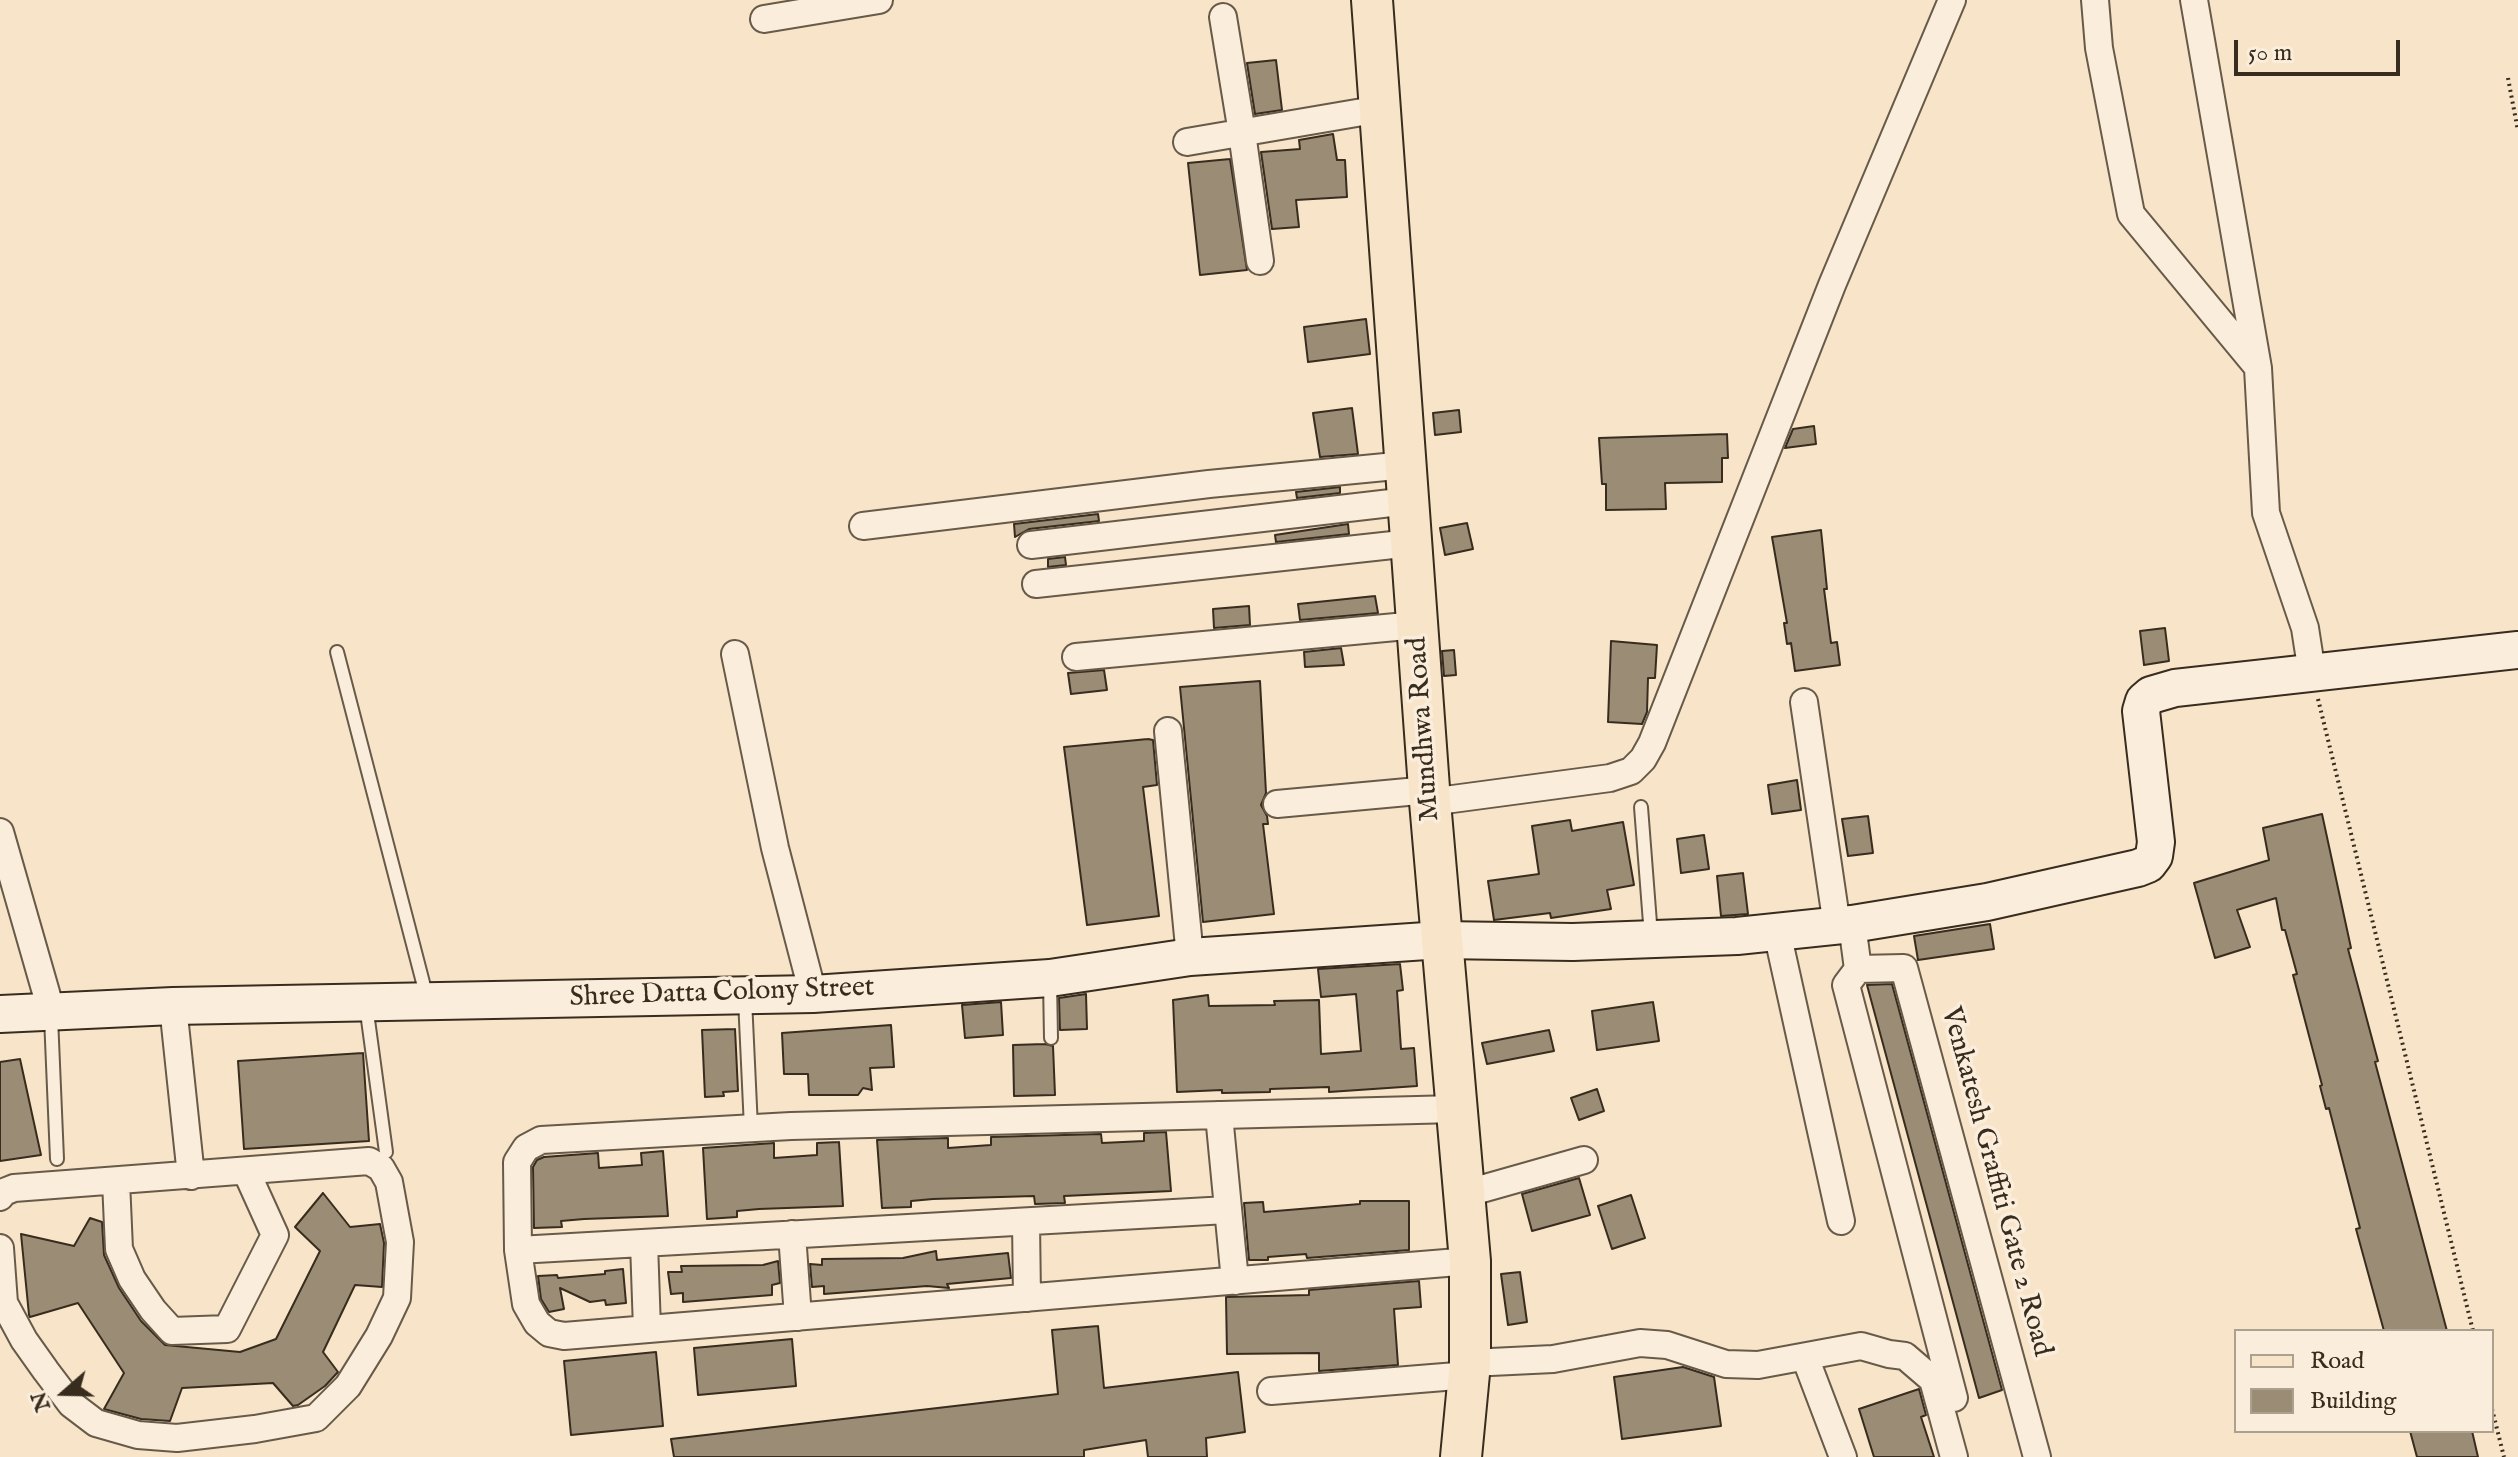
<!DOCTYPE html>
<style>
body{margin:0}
#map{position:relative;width:2518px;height:1457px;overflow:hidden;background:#f8e4c8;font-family:"IM FELL English",serif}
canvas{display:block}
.legend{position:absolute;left:2234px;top:1329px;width:260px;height:104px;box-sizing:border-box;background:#faeddb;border:2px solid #aca08f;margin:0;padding:10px 14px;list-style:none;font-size:24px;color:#372c1e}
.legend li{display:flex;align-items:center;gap:16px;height:40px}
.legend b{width:40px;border:2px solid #aca08f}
.north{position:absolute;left:24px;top:1353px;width:80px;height:80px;-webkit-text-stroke:6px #faeddb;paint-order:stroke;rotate:250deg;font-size:22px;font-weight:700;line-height:32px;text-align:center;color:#372c1e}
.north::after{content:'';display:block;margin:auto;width:28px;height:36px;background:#372c1e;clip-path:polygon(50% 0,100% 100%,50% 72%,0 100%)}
.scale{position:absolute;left:2234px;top:40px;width:166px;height:36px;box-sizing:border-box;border:4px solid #372c1e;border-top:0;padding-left:10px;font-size:24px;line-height:28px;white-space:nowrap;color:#372c1e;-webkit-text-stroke:6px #faeddb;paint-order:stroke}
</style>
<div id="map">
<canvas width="2518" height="1457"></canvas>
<ul class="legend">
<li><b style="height:10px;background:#f8e4c8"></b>Road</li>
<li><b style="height:22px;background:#9b8c76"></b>Building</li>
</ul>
<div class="north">N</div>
<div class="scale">50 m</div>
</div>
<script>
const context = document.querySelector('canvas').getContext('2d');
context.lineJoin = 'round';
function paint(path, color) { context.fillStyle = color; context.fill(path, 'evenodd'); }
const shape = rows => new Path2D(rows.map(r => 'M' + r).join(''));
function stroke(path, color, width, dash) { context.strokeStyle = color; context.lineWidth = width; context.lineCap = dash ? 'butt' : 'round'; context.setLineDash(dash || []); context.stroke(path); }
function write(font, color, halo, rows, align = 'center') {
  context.font = font + ' "IM FELL English",serif'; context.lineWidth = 7; context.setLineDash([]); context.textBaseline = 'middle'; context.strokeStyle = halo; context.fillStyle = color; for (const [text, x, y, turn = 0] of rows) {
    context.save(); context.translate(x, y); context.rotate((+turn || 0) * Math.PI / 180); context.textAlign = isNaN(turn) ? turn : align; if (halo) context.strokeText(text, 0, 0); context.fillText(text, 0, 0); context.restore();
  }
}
const building = shape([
 [1276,60,1282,110,1255,114,1247,63,1276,60],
 [1333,134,1337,160,1345,160,1347,197,1296,200,1299,227,1272,229,1261,152,1300,149,1299,140,1333,134],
 [1230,159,1247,270,1200,275,1188,163,1230,159],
 [1366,319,1370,354,1308,362,1304,327,1366,319],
 [1352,408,1358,454,1320,457,1313,413,1352,408],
 [1459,410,1461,432,1435,435,1433,413,1459,410],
 [1814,426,1816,444,1785,448,1793,429,1814,426],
 [1727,434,1728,458,1722,458,1722,482,1665,483,1666,509,1606,510,1606,484,1602,484,1599,438,1727,434],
 [1340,487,1340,493,1297,498,1296,492,1340,487],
 [1098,514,1099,521,1029,529,1015,537,1014,524,1098,514],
 [1467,523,1473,549,1445,555,1440,528,1467,523],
 [1348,524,1349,534,1276,542,1275,535,1348,524],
 [1821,530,1827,589,1824,589,1831,643,1837,642,1840,665,1795,671,1791,643,1787,644,1784,623,1787,623,1772,537,1821,530],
 [1065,557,1066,565,1048,567,1048,559,1065,557],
 [1375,596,1378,613,1300,620,1298,604,1375,596],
 [1249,606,1250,625,1214,628,1213,609,1249,606],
 [2165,628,2169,661,2144,665,2140,631,2165,628],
 [1611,641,1657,645,1655,678,1648,678,1647,712,1642,724,1608,722,1611,641],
 [1341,648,1344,665,1305,667,1304,652,1341,648],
 [1454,650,1456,675,1444,676,1442,651,1454,650],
 [1104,670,1107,690,1071,694,1068,673,1104,670],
 [1260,681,1266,793,1261,805,1267,816,1268,824,1263,824,1274,914,1203,922,1180,687,1260,681],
 [1148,739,1153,740,1157,785,1143,787,1159,916,1087,925,1064,747,1148,739],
 [1797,780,1801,810,1772,814,1768,785,1797,780],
 [2322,814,2351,948,2348,949,2378,1061,2375,1062,2447,1331,2384,1331,2356,1229,2360,1228,2329,1108,2326,1109,2320,1086,2322,1085,2293,975,2297,974,2285,930,2282,930,2276,898,2237,910,2250,947,2215,958,2194,883,2269,860,2263,828,2322,814],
 [1868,816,1873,853,1848,856,1842,819,1868,816],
 [1570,820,1572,831,1623,822,1634,885,1607,890,1611,909,1551,918,1550,913,1494,920,1488,881,1539,874,1532,826,1570,820],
 [1704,835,1709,869,1681,873,1677,839,1704,835],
 [1743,873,1748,914,1721,916,1717,876,1743,873],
 [1990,924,1994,949,1918,960,1914,936,1990,924],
 [1400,964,1403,990,1397,991,1401,1049,1414,1048,1417,1086,1329,1092,1329,1087,1270,1089,1270,1092,1222,1093,1222,1090,1177,1092,1173,1000,1208,995,1209,1006,1275,1005,1274,1001,1319,1000,1321,1054,1361,1051,1356,994,1321,997,1318,969,1400,964],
 [1892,984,2002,1390,1979,1398,1867,985,1892,984],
 [1086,994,1087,1029,1060,1030,1059,998,1086,994],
 [1001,1002,1003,1035,965,1038,962,1005,1001,1002],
 [1653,1002,1659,1041,1597,1050,1592,1011,1653,1002],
 [891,1025,894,1067,870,1068,872,1090,863,1088,858,1095,809,1095,808,1074,784,1074,782,1033,891,1025],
 [735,1029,738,1091,723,1092,724,1096,705,1097,702,1030,735,1029],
 [1549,1030,1554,1051,1487,1064,1482,1043,1549,1030],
 [1045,1044,1053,1046,1055,1095,1014,1096,1013,1045,1045,1044],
 [363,1053,369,1141,244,1149,238,1061,363,1053],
 [20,1059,41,1155,0,1161,0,1062,20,1059],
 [1597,1089,1604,1111,1579,1120,1571,1098,1597,1089],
 [1166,1132,1171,1191,1064,1196,1065,1203,1035,1204,1034,1196,933,1199,911,1201,911,1207,882,1208,877,1140,948,1138,948,1148,991,1145,991,1137,1101,1134,1102,1143,1144,1141,1144,1133,1166,1132],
 [839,1142,843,1206,759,1209,737,1211,737,1217,707,1219,703,1148,774,1143,774,1158,817,1155,817,1143,839,1142],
 [663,1151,668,1216,584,1219,561,1221,562,1227,534,1228,533,1167,537,1160,544,1157,598,1153,599,1168,642,1165,641,1153,663,1151],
 [1579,1178,1590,1215,1532,1231,1522,1194,1579,1178],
 [323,1193,350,1227,380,1224,384,1243,382,1287,355,1285,323,1352,338,1372,325,1386,298,1405,293,1406,273,1383,182,1388,170,1421,141,1419,104,1409,124,1373,78,1303,30,1317,29,1315,21,1234,74,1246,90,1218,102,1222,104,1255,119,1288,141,1321,165,1345,240,1352,276,1339,320,1251,295,1227,323,1193],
 [1631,1195,1645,1238,1612,1249,1598,1206,1631,1195],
 [1360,1201,1409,1201,1409,1250,1307,1258,1306,1254,1268,1257,1268,1260,1249,1260,1244,1203,1263,1202,1264,1212,1360,1204,1360,1201],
 [936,1251,937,1260,1008,1253,1011,1278,947,1284,949,1288,927,1286,824,1294,824,1286,812,1287,810,1264,822,1265,822,1259,903,1258,936,1251],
 [778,1261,780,1283,772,1285,772,1295,683,1302,683,1293,671,1294,668,1272,682,1272,681,1266,763,1265,778,1261],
 [623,1269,626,1303,606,1305,605,1300,590,1302,560,1288,564,1309,549,1312,541,1299,538,1276,557,1275,558,1278,605,1274,605,1271,623,1269],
 [1520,1272,1527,1322,1508,1325,1501,1274,1520,1272],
 [1419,1281,1421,1307,1394,1309,1398,1365,1319,1371,1319,1353,1227,1354,1226,1297,1309,1295,1309,1290,1419,1281],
 [1098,1326,1104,1388,1238,1372,1245,1432,1206,1438,1207,1457,1148,1457,1146,1440,1084,1450,1084,1457,674,1457,671,1439,1058,1394,1052,1330,1098,1326],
 [792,1339,796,1386,698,1395,694,1348,792,1339],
 [656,1352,663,1426,571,1435,564,1361,656,1352],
 [1683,1367,1714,1377,1721,1426,1622,1439,1614,1377,1683,1367],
 [1919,1389,1926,1415,1921,1417,1934,1457,1874,1457,1859,1409,1919,1389],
 [2410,1431,2472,1431,2478,1457,2417,1457,2410,1431]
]);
paint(building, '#9b8c76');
stroke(building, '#372c1e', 2);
const lane = shape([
 [337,652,427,998],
 [1641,807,1651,936],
 [1050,981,1051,1038],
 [745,999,751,1128],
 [366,1005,386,1152],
 [51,1017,57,1159]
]);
const street = shape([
 [2095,0,2099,48,2131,214,2256,365],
 [2194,0,2258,368,2266,513,2305,628,2312,673],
 [1223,17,1242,133,1260,261],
 [764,19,879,0],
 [1187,142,1380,109],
 [863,526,1209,484,1406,465],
 [1031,545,1408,501],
 [1036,584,1411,543],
 [735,654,775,848,813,994],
 [1076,657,1417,625],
 [1804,702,1837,926],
 [1168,731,1190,957],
 [1430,802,1610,778,1631,771,1643,759,1652,743,1832,285,1952,0],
 [1277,804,1429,790],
 [0,832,51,1010],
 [1852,924,1858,969,1846,985,1954,1398],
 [1777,932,1841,1221],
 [1858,969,1904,968,2037,1457],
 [173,1006,191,1176],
 [1456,1109,791,1126,541,1140,526,1148,517,1162,518,1250,526,1304,537,1323,549,1333,564,1336,1470,1261],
 [1219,1115,1235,1281],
 [116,1181,119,1249,132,1279,153,1310,172,1331,227,1329,275,1235,246,1171],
 [1464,1194,1584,1160],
 [0,1197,4,1192,14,1188,369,1161,381,1168,389,1182,400,1242,397,1298,379,1336,348,1386,316,1418,255,1429,177,1438,138,1435,96,1423,71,1404,46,1371,24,1340,4,1303,0,1248],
 [1026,1222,1027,1298],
 [792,1234,798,1317],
 [644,1243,647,1329],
 [518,1250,1227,1210],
 [1805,1357,1843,1457],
 [1470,1363,1553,1359,1640,1343,1667,1345,1726,1364,1758,1365,1861,1346,1889,1354,1905,1356,1933,1380,1954,1457],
 [1271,1391,1469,1375]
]);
const secondary = shape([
 [0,1014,173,1006,813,994,1050,978,1190,957,1441,940,1573,942,1737,936,1852,924,1987,902,2138,868,2148,864,2154,856,2156,842,2141,711,2144,701,2151,695,2175,688,2518,650]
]);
const primary = shape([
 [1372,0,1430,802,1470,1261,1470,1363,1461,1457]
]);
stroke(lane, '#675a48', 16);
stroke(street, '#675a48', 30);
stroke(secondary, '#372c1e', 40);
stroke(primary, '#372c1e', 44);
stroke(shape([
 [2508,78,2518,131],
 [2318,699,2473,1331],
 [2492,1409,2504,1457]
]), '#372c1e', 4, [2, 4]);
stroke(lane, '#faeddb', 12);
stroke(street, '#faeddb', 26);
stroke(secondary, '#faeddb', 36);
stroke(primary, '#f8e4c8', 40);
write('28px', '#372c1e', '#faeddb', [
 ["Mundhwa Road",1425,729,-94],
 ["Shree Datta Colony Street",722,994,-2],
 ["Venkatesh Graffiti Gate 2 Road",1995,1182,75]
]);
</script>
